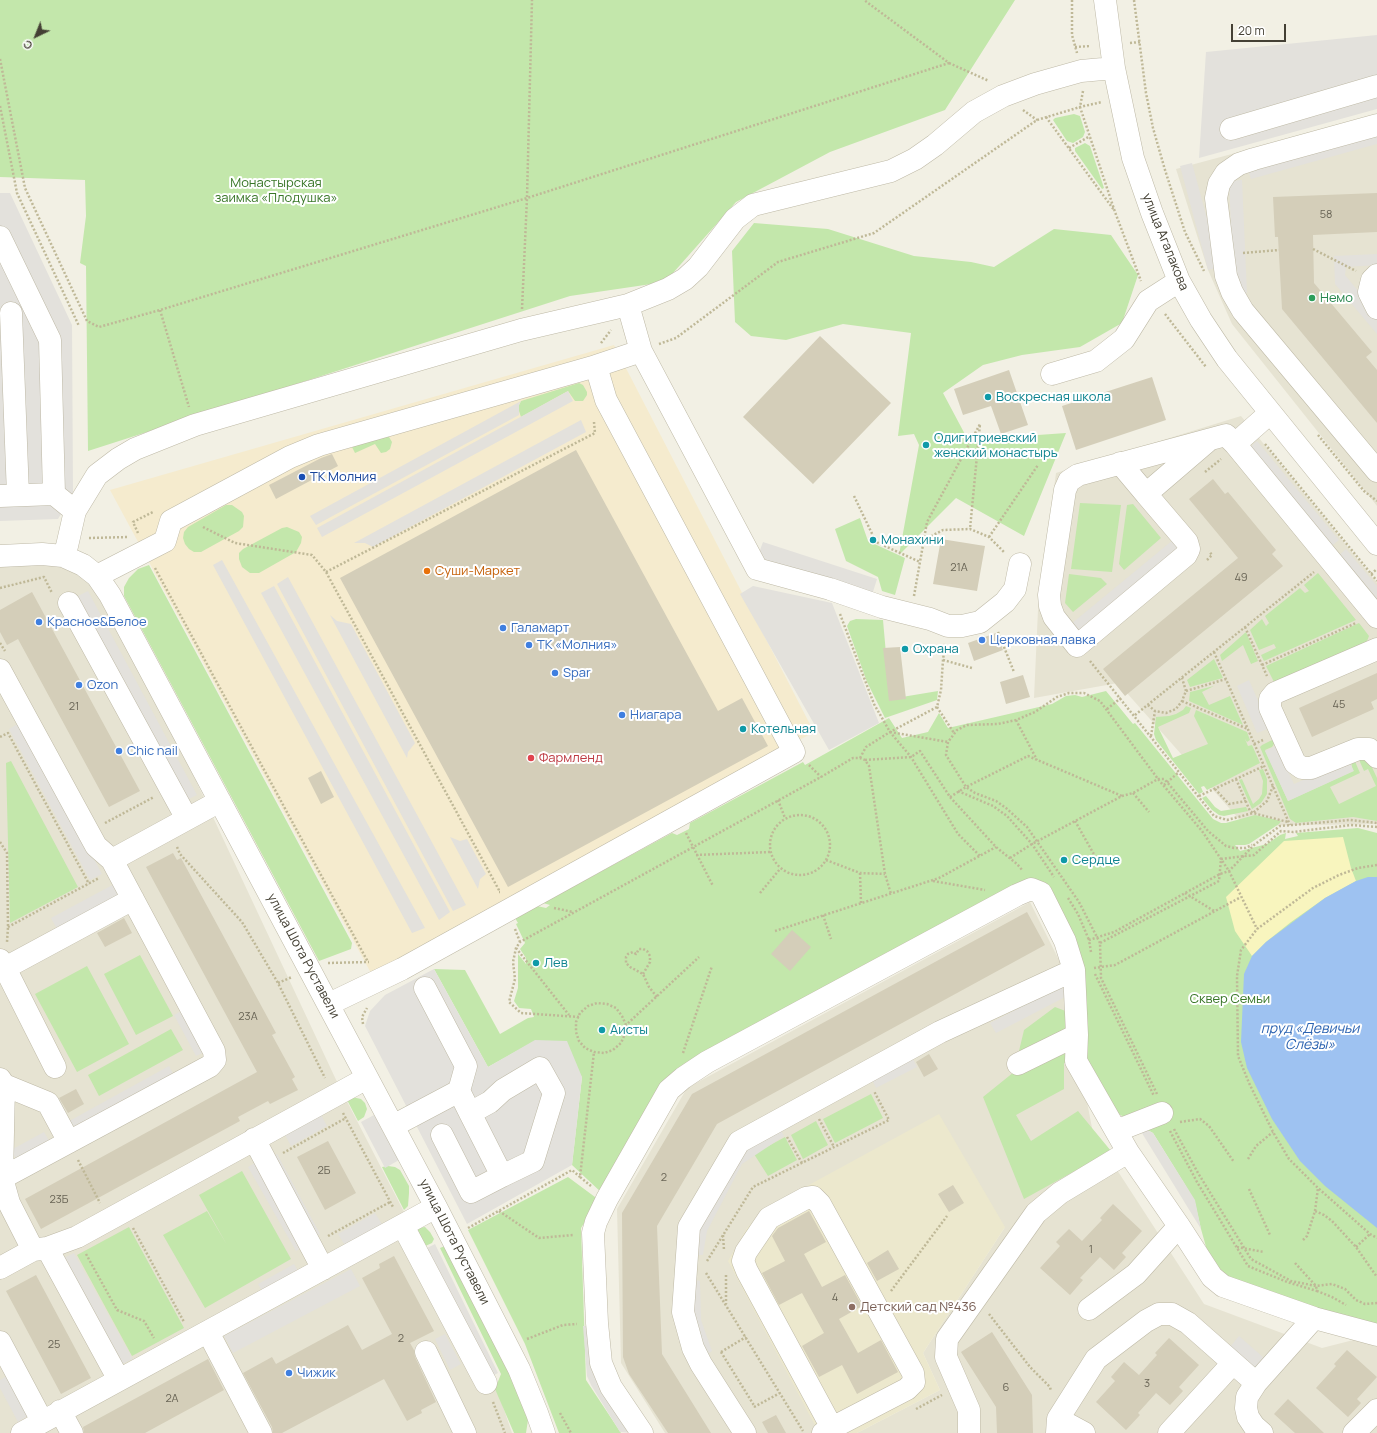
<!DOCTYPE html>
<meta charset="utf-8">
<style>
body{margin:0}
#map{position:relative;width:1377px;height:1433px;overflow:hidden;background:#f2f0e4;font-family:Manrope,sans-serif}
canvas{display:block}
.north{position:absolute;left:16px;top:16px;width:40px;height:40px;-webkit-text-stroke:3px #fff;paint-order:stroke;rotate:223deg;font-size:11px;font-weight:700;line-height:16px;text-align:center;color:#444034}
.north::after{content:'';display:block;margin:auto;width:14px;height:18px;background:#444034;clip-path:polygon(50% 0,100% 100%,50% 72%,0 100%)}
.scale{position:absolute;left:1231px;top:24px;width:55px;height:18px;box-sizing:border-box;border:2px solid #444034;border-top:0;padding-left:5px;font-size:12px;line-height:14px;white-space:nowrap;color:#444034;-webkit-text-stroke:3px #fff;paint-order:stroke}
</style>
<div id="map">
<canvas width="1377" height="1433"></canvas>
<div class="north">С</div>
<div class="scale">20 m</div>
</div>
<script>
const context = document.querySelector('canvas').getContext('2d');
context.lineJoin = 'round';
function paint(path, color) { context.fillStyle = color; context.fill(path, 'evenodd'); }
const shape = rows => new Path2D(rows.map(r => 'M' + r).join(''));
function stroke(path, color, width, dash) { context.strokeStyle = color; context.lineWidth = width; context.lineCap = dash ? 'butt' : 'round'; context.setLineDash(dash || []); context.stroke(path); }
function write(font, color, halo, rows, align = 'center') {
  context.font = font + ' Manrope,sans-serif'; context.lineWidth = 4; context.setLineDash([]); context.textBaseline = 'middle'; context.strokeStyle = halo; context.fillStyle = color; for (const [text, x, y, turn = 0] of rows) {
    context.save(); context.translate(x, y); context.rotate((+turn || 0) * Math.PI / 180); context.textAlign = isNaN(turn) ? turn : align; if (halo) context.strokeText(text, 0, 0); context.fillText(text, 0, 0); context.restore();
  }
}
paint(shape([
 [1377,115,1377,506,1232,324,1208,270,1176,169],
 [1241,416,1377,583,1377,824,1245,826,1118,683,1034,698,1038,610,1056,473],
 [48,563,81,571,115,608,338,1084,500,1398,512,1433,0,1433,0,564],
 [1030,902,1060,962,1093,1133,1204,1304,1322,1348,1377,1334,1377,1433,857,1433,940,1390,923,1353,1005,1227,819,1433,665,1433,621,1363,617,1209,687,1088]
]), '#e6e3d2');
paint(shape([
 [614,345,814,732,372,975,110,490]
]), '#f5ebce');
paint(shape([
 [939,1114,1005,1227,923,1353,940,1390,857,1433,819,1433,728,1261,747,1228,763,1210]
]), '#ece8cd');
paint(shape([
 [0,0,1015,0,945,110,830,152,736,202,665,282,570,296,88,451,86,266,80,263,86,216,85,180,0,177],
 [1074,114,1080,116,1085,132,1083,137,1073,143,1067,141,1053,120,1055,118],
 [1085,143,1090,146,1104,188,1102,189,1075,151,1075,148],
 [754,223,828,229,914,256,971,262,994,267,1054,229,1111,235,1138,275,1122,323,1080,347,1022,355,983,365,943,393,968,440,1066,433,1024,536,956,498,899,555,919,445,914,434,898,436,911,333,843,324,786,340,751,336,735,322,732,251],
 [579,383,583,385,587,392,587,395,583,401,575,401,568,391,521,417,519,411,519,405,521,401],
 [384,434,389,437,392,442,390,449,386,452,381,453,375,444,355,453,351,445],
 [1080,503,1121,505,1112,572,1071,569],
 [1133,504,1161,538,1124,570,1119,564,1127,505],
 [226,505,232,505,242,512,244,516,243,527,239,531,201,552,194,552,189,549,185,544,183,538,184,532,188,527],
 [860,518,868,541,905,558,895,595,882,591,878,577,846,561,835,529],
 [287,527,299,532,302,537,301,543,296,552,259,573,250,573,242,567,239,559,239,553,243,549,282,528],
 [149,565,352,943,351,949,319,961,124,596,124,587,129,578,138,569],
 [1318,573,1356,620,1264,661,1261,655,1276,648,1274,644,1259,650,1250,630,1262,619,1266,626,1269,623,1265,616,1300,588,1305,593,1309,591,1304,585],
 [1069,574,1101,578,1107,584,1073,612,1065,603],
 [856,619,883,620,890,699,938,691,937,700,885,718,867,682,847,626,850,621],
 [1359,623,1369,636,1367,641,1363,644,1274,682,1266,666],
 [1246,632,1258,661,1251,664,1243,645,1222,661,1220,655],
 [1214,659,1223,678,1190,687,1187,680],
 [1214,686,1202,692,1209,705,1230,696,1243,725,1189,701,1190,692],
 [1106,691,1133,724,1135,723,1213,819,1221,823,1226,823,1255,815,1281,821,1279,824,1249,844,1245,845,1235,845,1240,851,1267,844,1280,835,1286,833,1285,839,1298,836,1296,833,1358,828,1377,833,1377,1328,1223,1279,1212,1268,1201,1229,1195,1203,1184,1183,1153,1133,1115,1112,1090,1065,1064,1063,1064,1089,1016,1115,1031,1141,1078,1111,1111,1151,1024,1199,983,1097,1014,1072,1024,1030,1055,1007,1084,1018,1042,882,680,1071,603,1194,572,1165,582,1077,535,1041,488,1067,434,969,465,970,500,1034,528,1018,534,1017,531,1009,519,1008,514,1001,518,988,518,954,526,964,526,958,520,949,525,943,516,924,518,923,515,918,537,906,546,908,550,905,543,903,672,833,677,835,689,829,690,823,803,762,805,765,889,718,902,738,928,732,939,713,948,728,1052,704,1066,696,1075,695,1082,697],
 [1186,706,1191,708,1189,713,1158,727,1173,758,1208,744,1194,716,1196,710,1247,732,1250,740,1247,742,1245,739,1248,746,1252,745,1260,763,1207,790,1204,786,1201,787,1203,792,1199,794,1156,740,1154,734,1156,717,1169,716,1176,714,1183,710],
 [1274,739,1274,744,1272,747,1265,750,1288,801,1353,771,1351,762,1353,757,1360,773,1330,787,1339,804,1376,786,1368,769,1364,771,1357,755,1369,761,1377,778,1377,821,1353,817,1296,823,1290,819,1260,747,1262,745],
 [11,761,78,887,10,923,6,763],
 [1263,769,1267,779,1267,794,1261,803,1252,809,1239,780,1242,779,1253,804,1259,799,1262,794,1263,781,1259,770],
 [1206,796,1215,807,1221,811,1246,807,1248,811,1224,816,1219,815,1212,810,1202,798],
 [140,955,173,1016,136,1035,104,974],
 [87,966,129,1044,77,1072,35,994],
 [171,1029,183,1050,99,1096,88,1075],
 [871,1094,883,1118,835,1143,823,1119],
 [352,1097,361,1099,365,1103,367,1109,364,1117,358,1121,346,1098],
 [816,1121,828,1145,803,1159,791,1135],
 [785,1137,797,1160,768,1176,754,1154],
 [388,1166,395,1167,400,1170,409,1186,409,1193,408,1206,404,1210,382,1167],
 [242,1171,291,1259,205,1308,163,1235,207,1211,227,1245,199,1195],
 [568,1177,599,1200,581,1228,586,1380,621,1433,559,1433,525,1344,468,1230],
 [129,1227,184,1328,132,1356,77,1255],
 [425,1227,430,1232,434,1239,432,1243,421,1248,413,1232,417,1228],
 [445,1246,507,1367,528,1420,526,1433,514,1433,495,1389,501,1374,440,1248]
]), '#c3e7ab');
paint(shape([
 [1343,837,1351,868,1356,881,1325,898,1291,922,1266,942,1252,956,1235,931,1226,897,1284,841]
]), '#f8f5be');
paint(shape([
 [1377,35,1377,109,1199,158,1206,52],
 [1377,131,1377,144,1251,179,1247,167],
 [1192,163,1220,267,1208,270,1180,166],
 [1242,180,1247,293,1234,293,1229,181],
 [0,193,10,193,72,325,73,494,58,519,0,521],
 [1377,254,1377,265,1346,267,1345,275,1377,314,1377,334,1335,284,1334,256],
 [568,391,573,401,322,537,317,528],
 [521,401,519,405,519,415,316,525,310,516],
 [581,420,586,432,373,547,365,543,354,543],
 [1257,441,1339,540,1329,548,1247,450],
 [1173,540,1181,550,1079,634,1071,624],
 [763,542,877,579,872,595,757,558],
 [1346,549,1377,586,1377,607,1336,558],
 [222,560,425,928,412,933,213,565],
 [288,577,466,905,453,911,277,584],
 [274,586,450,912,439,920,261,593],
 [753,586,832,603,879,723,829,750,740,594],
 [88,591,197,795,185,801,76,597],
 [330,615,337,621,351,624,415,743,408,752,407,758],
 [1249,680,1270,728,1257,733,1237,686],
 [21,722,102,874,90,880,9,729],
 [1276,746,1294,784,1348,760,1354,771,1288,801,1265,751],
 [450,837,460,841,467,839,486,874,480,879,478,889],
 [118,882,124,893,57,929,51,918],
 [434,969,488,1067,535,1040,567,1041,582,1077,572,1165,467,1224,365,1026,370,1011,385,995],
 [1068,983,1073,993,996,1033,990,1023],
 [183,1010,205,1052,196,1056,174,1015],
 [911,1055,917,1067,876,1088,870,1076],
 [169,1066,175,1077,68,1136,62,1125],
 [320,1113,327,1126,291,1146,284,1133],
 [374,1115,399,1160,385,1168,361,1122],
 [1137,1125,1153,1133,1195,1200,1201,1229],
 [779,1127,784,1136,742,1164,707,1231,703,1255,691,1255,693,1230,742,1146],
 [44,1132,51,1144,18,1162,11,1150],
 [277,1154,320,1234,314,1237,270,1158],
 [258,1161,306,1246,296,1251,248,1167],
 [375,1213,383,1226,346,1247,338,1234],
 [435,1244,498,1373,488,1378,425,1249],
 [74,1253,133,1359,120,1365,62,1259],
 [294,1264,301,1276,265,1296,258,1284],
 [351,1269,360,1286,233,1353,224,1336],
 [690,1278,700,1281,701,1320,712,1351,703,1358,697,1347],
 [583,1326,595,1326,636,1433,620,1432,591,1385,587,1376],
 [445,1334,461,1364,450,1370,435,1339],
 [1239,1336,1264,1358,1254,1369,1229,1348],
 [7,1376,28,1416,18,1422,0,1388,0,1380]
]), '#e3e1dc');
paint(shape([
 [1368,877,1377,877,1377,1228,1325,1186,1300,1161,1272,1119,1247,1068,1241,1042,1244,974,1252,956,1266,942,1325,898,1356,881]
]), '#9ec2f1');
paint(shape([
 [1377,193,1377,232,1313,235,1314,283,1372,352,1366,357,1377,370,1377,423,1282,309,1278,237,1275,237,1273,197],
 [820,336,891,403,813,484,743,417],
 [1009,370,1028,425,1001,434,991,406,963,415,954,389],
 [1152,377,1166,420,1076,450,1062,406],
 [576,450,718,711,742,698,768,746,508,887,340,578],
 [332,454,338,466,276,499,269,485,321,458],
 [1213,479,1225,494,1228,492,1276,550,1272,554,1283,566,1125,696,1103,669,1238,558,1189,499],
 [941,539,985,546,977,591,933,584],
 [32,592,140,791,109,807,18,639,7,645,0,632,0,610],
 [996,633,1003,650,974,661,968,643],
 [900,647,906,699,889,701,883,648],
 [1377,673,1377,699,1371,702,1374,709,1312,737,1299,708],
 [1023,675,1030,697,1006,704,1000,682],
 [321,771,334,797,321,804,308,778],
 [173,853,177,860,181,858,276,1033,272,1035,295,1077,292,1079,298,1090,270,1104,268,1101,238,1117,240,1121,41,1229,25,1199,257,1072,146,867],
 [1027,912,1045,945,717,1124,657,1226,662,1354,711,1433,668,1433,629,1374,623,1357,622,1213,692,1094],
 [124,918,132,933,105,947,97,933],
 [792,930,811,947,790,971,771,954],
 [929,1054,938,1069,924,1077,916,1062],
 [76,1089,84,1104,68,1113,59,1098],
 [328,1141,356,1193,325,1210,297,1157],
 [953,1185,964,1203,949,1212,938,1194],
 [1113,1204,1142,1231,1122,1253,1126,1257,1114,1270,1100,1257,1080,1278,1083,1280,1070,1295,1040,1268,1060,1246,1056,1242,1069,1229,1082,1241,1102,1220,1100,1218],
 [809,1211,826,1242,804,1254,822,1287,845,1275,862,1306,839,1319,858,1353,881,1340,898,1372,857,1394,842,1365,819,1377,802,1346,824,1333,802,1293,779,1305,762,1273,785,1261,772,1236,778,1228],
 [888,1250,899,1269,877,1281,867,1263],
 [394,1256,434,1331,410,1343,414,1350,415,1357,436,1402,421,1410,422,1413,407,1421,384,1379,282,1433,273,1433,272,1427,243,1373,272,1357,276,1364,348,1325,362,1350,392,1334,362,1278,380,1268,379,1264],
 [36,1275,91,1378,61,1394,6,1291],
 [992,1332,1032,1395,1033,1433,997,1433,996,1407,961,1352],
 [1169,1338,1199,1365,1179,1387,1183,1391,1170,1405,1156,1393,1138,1413,1140,1415,1126,1430,1096,1402,1115,1381,1111,1377,1124,1362,1139,1375,1157,1355,1155,1353],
 [1347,1350,1377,1377,1357,1399,1361,1403,1348,1417,1316,1388,1336,1366,1334,1364],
 [208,1359,224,1390,145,1433,84,1433,83,1427],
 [1288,1399,1324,1433,1295,1433,1274,1414],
 [776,1415,786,1433,768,1433,762,1422]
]), '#d4ceb9');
const minor = shape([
 [1105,0,1114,68,1133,158,1152,213,1179,281,1201,320,1227,359,1377,544],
 [1377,125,1254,159,1239,164,1226,173,1219,184,1216,198,1226,276,1232,292,1243,311,1377,471],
 [1231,129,1377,86],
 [0,237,50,340,54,494,75,511],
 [1377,275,1372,280,1369,292,1377,308],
 [628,305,641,351,757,569,830,589,882,607,930,619,948,626,962,626,980,622,1005,602,1015,589,1020,564],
 [11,313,18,495],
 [596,366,641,351],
 [1052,374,1096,361,1124,339,1148,301,1179,281],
 [1209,440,1146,494,1187,542,1189,549,1186,555,1077,646,1054,617,1050,606,1049,595,1065,490,1069,481,1078,475,1226,435,1235,444,1270,413],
 [1235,444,1377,617],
 [1120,463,1146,494],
 [0,496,54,494],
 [0,556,42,554,63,556,83,565,97,576,110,595,436,1207,519,1369,537,1413,544,1433],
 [63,556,67,546,75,511,97,475,118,459,135,449,195,425,521,330,628,305,668,289,685,279,698,267,735,219,753,205,891,171,915,159,935,145,974,112,1003,96,1035,84,1081,71,1114,68],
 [97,576,165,541,171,521,290,457,319,445,596,366,606,400,794,752,402,969,329,1004],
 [69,603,187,819],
 [1377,649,1275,693,1270,699,1270,708,1295,763,1302,768,1311,768,1358,749,1369,749,1377,757],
 [0,670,96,846,112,860,214,1051,215,1060,210,1066,2,1178],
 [112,860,220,801],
 [0,960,5,968,133,899],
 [5,968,55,1067],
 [1074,970,1077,1035,1076,1061,1128,1152,1179,1226,1212,1277,1223,1286,1314,1318,1377,1335],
 [1018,1064,1077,1035],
 [0,1079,4,1085,2,1178,9,1203,33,1250],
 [4,1085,48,1103,69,1142],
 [459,1091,470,1113,502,1176,533,1161,554,1093,540,1068,503,1090,490,1102,470,1113],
 [393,1126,459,1091,466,1066,425,988],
 [1116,1131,1162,1113],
 [442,1135,471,1192,502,1176],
 [254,1139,323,1269],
 [403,1226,486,1383],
 [47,1248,119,1380],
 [0,1268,33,1250,47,1248,77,1237,367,1078],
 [1089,1309,1136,1274,1179,1226],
 [208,1332,261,1433],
 [0,1342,42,1421],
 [426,1352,465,1433],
 [60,1411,72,1433],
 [1058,1419,1084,1433],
 [22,1433,436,1207],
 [642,1433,611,1387,601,1363,597,1323,593,1233,596,1222,607,1199,669,1090,683,1078,707,1062,1017,895,1031,889,1041,893,1065,941,1074,970,940,1032,739,1142,689,1227,683,1312,693,1348,701,1364,745,1433],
 [823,1433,832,1428,907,1389,914,1382,913,1373,820,1204,813,1197,806,1198,769,1218,746,1252,743,1261,747,1271,832,1428],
 [969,1433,969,1410,946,1357,947,1339,1036,1213,1060,1193,1128,1152],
 [1057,1433,1058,1419,1096,1359,1146,1321,1159,1314,1172,1314,1188,1323,1256,1383],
 [1169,1433,1233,1363],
 [1262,1433,1254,1426,1248,1417,1246,1408,1247,1397,1256,1383,1314,1318],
 [1354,1433,1377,1410]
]);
stroke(minor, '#beb9a6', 23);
stroke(shape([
 [1072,0,1072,35,1077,53],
 [1134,0,1146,93,1153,128,1165,170,1185,232,1204,271],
 [1130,43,1140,42],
 [1075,47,1091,46],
 [0,59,25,188,87,321,99,327,160,310,527,198,949,63,864,0],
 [949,63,989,81],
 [1083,91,1080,107,1115,212,1141,281],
 [0,106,17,193,79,326],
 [1023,110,1037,120],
 [1046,117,1114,210],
 [1069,148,1090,136],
 [1313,249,1356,271],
 [1243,253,1279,250],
 [522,309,527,198,532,0],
 [160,310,189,407],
 [1165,314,1206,367],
 [601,343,611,330],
 [659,344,676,338,778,262,874,233,1037,120,1080,107,1102,102],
 [1318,435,1364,491,1377,501],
 [1265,444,1377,581],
 [1205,472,1221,459],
 [854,496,876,542,920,562],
 [203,527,235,543,312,555,326,572,500,892,499,892],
 [138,533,133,522,153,512],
 [989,537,1038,465],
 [89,538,128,537],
 [924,540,943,530,970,529,989,537,1005,553],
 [1207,560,1212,555,1209,551],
 [155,568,368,962],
 [326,572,595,433,594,422],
 [1371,574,1377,569],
 [0,588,44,577,52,593],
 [914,596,927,522,980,424,970,529],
 [840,614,874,704,890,732,911,757,958,834,980,856],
 [1245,627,1267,676],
 [998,632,1014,672],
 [0,643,5,651],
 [1214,652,1290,825],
 [943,660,972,668],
 [1090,661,1214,816,1227,820,1253,813,1267,801,1273,786],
 [1262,665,1356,623],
 [1186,691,1226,679],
 [1182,701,1248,729],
 [1148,705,1155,711,1166,713,1176,709,1182,701,1186,691,1182,678],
 [937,707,954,733],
 [1107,709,1121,698],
 [1135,715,1314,572],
 [1016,720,1037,760],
 [890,732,948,742],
 [1151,736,1155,711],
 [0,737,8,733,89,884],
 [1254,744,1263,740],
 [860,758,866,747,890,732,937,707,941,690,943,660,945,644],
 [865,760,911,757,920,751,950,797,996,847,1017,864,1023,871],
 [809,765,821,777],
 [1236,779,1250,811,1253,813,1288,822],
 [1164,785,1179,772],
 [1215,789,1229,804,1246,801],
 [958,791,993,806,1007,816,1032,844,1054,877],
 [1133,793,1149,812],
 [1199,796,1264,766],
 [950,797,966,787,1028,756,1122,796],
 [778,800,785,818],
 '770 845a30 30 0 1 1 60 0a30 30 0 1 1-60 0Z',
 [1075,821,1095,856],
 [105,823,154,797],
 [686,833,713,886],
 [0,842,7,853,8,927,7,942],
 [177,847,180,854,242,922,278,983,325,1078],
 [696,855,770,852],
 [1010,858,1032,844,1122,796,1133,793,1158,779,1164,779,1167,782,1208,831,1226,846,1234,848,1245,848,1252,845],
 [826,860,860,873,885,874],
 [1377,865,1358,868,1339,875,1313,888,1257,929,1241,950,1237,976,1238,1056,1249,1083,1273,1132,1289,1159,1318,1188,1370,1234,1377,1238],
 [860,873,861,903],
 [933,881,985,890],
 [760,893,780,869],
 [1185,893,1214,911],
 [1068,898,1078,914,1089,940],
 [554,908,573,912],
 [823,915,831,939],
 [8,927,99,878],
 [515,929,520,942],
 [775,931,939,878,996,847],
 [1100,943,1079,902,1027,827,1006,808,996,801,975,793,966,787,946,755,948,742,957,730,967,725,998,724,1016,720,1035,712,1057,697,1069,693,1084,693,1100,701,1158,779,1202,831,1221,859,1229,871,1257,929],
 [516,948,569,1015],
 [1091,952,1089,940,1114,932,1220,874,1229,871,1254,845,1280,826,1350,820,1377,823],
 [328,963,369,962],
 [1094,968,1115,965,1241,897],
 [643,974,650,962,650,956,647,951,643,949,639,949,636,954,633,952,628,954,626,957,626,963,630,967,643,974,649,987,657,997],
 [1095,974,1154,1096],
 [278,983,292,977],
 [579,1017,521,1013,509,1002,515,979,513,962,516,948,520,942,821,777,853,758,860,758,865,760,869,766,885,874,891,894],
 [363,1024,362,1017,367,1008],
 [626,1025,622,1016,616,1008,607,1004,597,1003,588,1006,580,1013,576,1022,576,1032,579,1041,585,1048,594,1052,604,1053,613,1050,621,1043,625,1034,626,1025,699,957],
 [683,1053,712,966],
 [1157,1094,1101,978,1100,943,1219,881,1221,859,1254,855,1281,831,1293,832,1351,825,1377,827],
 [343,1113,393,1207],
 [819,1119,834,1147],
 [1180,1122,1200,1119,1209,1126,1234,1162],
 [1174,1129,1198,1173,1251,1259,1291,1281,1316,1286,1332,1284,1345,1289,1356,1300,1365,1304,1377,1303],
 [1170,1131,1197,1182,1248,1266,1287,1282,1317,1291],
 [787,1137,802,1163],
 [283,1153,346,1118],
 [1248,1159,1256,1146,1273,1132],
 [78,1160,100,1203],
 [591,1186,580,1177,594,1052],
 [1249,1189,1270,1235],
 [499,1211,539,1238,573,1235],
 [1315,1211,1318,1188],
 [133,1228,184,1322],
 [468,1228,572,1170,580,1177],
 [723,1235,724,1250],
 [328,1236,390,1202],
 [1303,1240,1307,1236,1315,1211,1324,1215,1332,1221,1356,1247,1377,1277],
 [1237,1247,1264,1252],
 [1356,1247,1370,1234],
 [86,1254,117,1310,144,1321,154,1338],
 [707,1261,753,1187,889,1120,874,1091],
 [1295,1263,1316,1286,1317,1291,1332,1297,1346,1305],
 [706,1273,803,1431],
 [726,1275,726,1304],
 [891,1291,947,1216],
 [989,1314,1030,1367,1050,1387,1051,1391],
 [527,1339,563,1325,577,1324],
 [721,1352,755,1407],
 [721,1352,746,1337],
 [493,1402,505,1433],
 [754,1407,780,1393],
 [916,1409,942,1395],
 [560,1413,571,1433]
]), '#bfb897', 2.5, [2, 2]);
stroke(minor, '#fff', 22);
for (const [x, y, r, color] of [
 [1312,298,4,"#2e9e5b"],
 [988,397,4,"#0f9aa8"],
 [926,445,4,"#0f9aa8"],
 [302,477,4,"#1a4fb4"],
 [873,540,4,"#0f9aa8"],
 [427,571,4,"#e8710a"],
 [39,622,4,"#3f7fe0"],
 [503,628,4,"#3f7fe0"],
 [982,640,4,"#3f7fe0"],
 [529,645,4,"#3f7fe0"],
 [905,649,4,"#0f9aa8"],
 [555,673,4,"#3f7fe0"],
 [79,685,4,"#3f7fe0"],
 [622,715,4,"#3f7fe0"],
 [743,729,4,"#0f9aa8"],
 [119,751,4,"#3f7fe0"],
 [531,758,4,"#e0444e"],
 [1064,860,4,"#0f9aa8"],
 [536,963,4,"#0f9aa8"],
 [602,1030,4,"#0f9aa8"],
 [852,1307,4,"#8d6e63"],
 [289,1373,4,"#3f7fe0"]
]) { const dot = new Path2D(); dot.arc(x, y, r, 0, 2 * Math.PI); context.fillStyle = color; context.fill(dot); stroke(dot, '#fff', 1.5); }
write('11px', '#686455', null, [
 ["58",1326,215],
 ["21А",959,568],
 ["49",1241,578],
 ["45",1339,705],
 ["21",74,707],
 ["23А",248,1017],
 ["2Б",324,1171],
 ["2",664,1178],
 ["23Б",59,1200],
 ["1",1091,1250],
 ["4",835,1298],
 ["2",401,1339],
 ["25",54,1345],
 ["3",1147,1384],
 ["6",1006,1388],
 ["2А",172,1399]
]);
write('13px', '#387627', '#fff', [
 ["Монастырская",276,183],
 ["заимка «Плодушка»",276,198],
 ["Сквер Семьи",1230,999]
]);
write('13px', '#444034', '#fff', [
 ["улица Агалакова",1165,242,68],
 ["улица Шота Руставели",303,956,62],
 ["улица Шота Руставели",454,1242,63]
]);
write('13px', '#27864d', '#fff', [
 ["Немо",1320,298]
], 'left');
write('13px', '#0d838f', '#fff', [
 ["Воскресная школа",996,397],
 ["Одигитриевский",934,438],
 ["женский монастырь",934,453],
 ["Монахини",881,540],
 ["Охрана",913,649],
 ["Котельная",751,729],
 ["Сердце",1072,860],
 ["Лев",544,963],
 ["Аисты",610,1030]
], 'left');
write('13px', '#164399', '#fff', [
 ["ТК Молния",310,477]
], 'left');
write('13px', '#c56008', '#fff', [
 ["Суши-Маркет",435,571]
], 'left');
write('13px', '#366cbe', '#fff', [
 ["Красное&Белое",47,622],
 ["Галамарт",511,628],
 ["Церковная лавка",990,640],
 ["ТК «Молния»",537,645],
 ["Spar",563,673],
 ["Ozon",87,685],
 ["Ниагара",630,715],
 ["Chic nail",127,751],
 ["Чижик",297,1373]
], 'left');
write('13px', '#be3a42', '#fff', [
 ["Фармленд",539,758]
], 'left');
write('13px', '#785e54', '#fff', [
 ["Детский сад №436",860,1307]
], 'left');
write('italic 14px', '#2c63b1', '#fff', [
 ["пруд «Девичьи",1310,1029],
 ["Слёзы»",1310,1045]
]);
</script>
